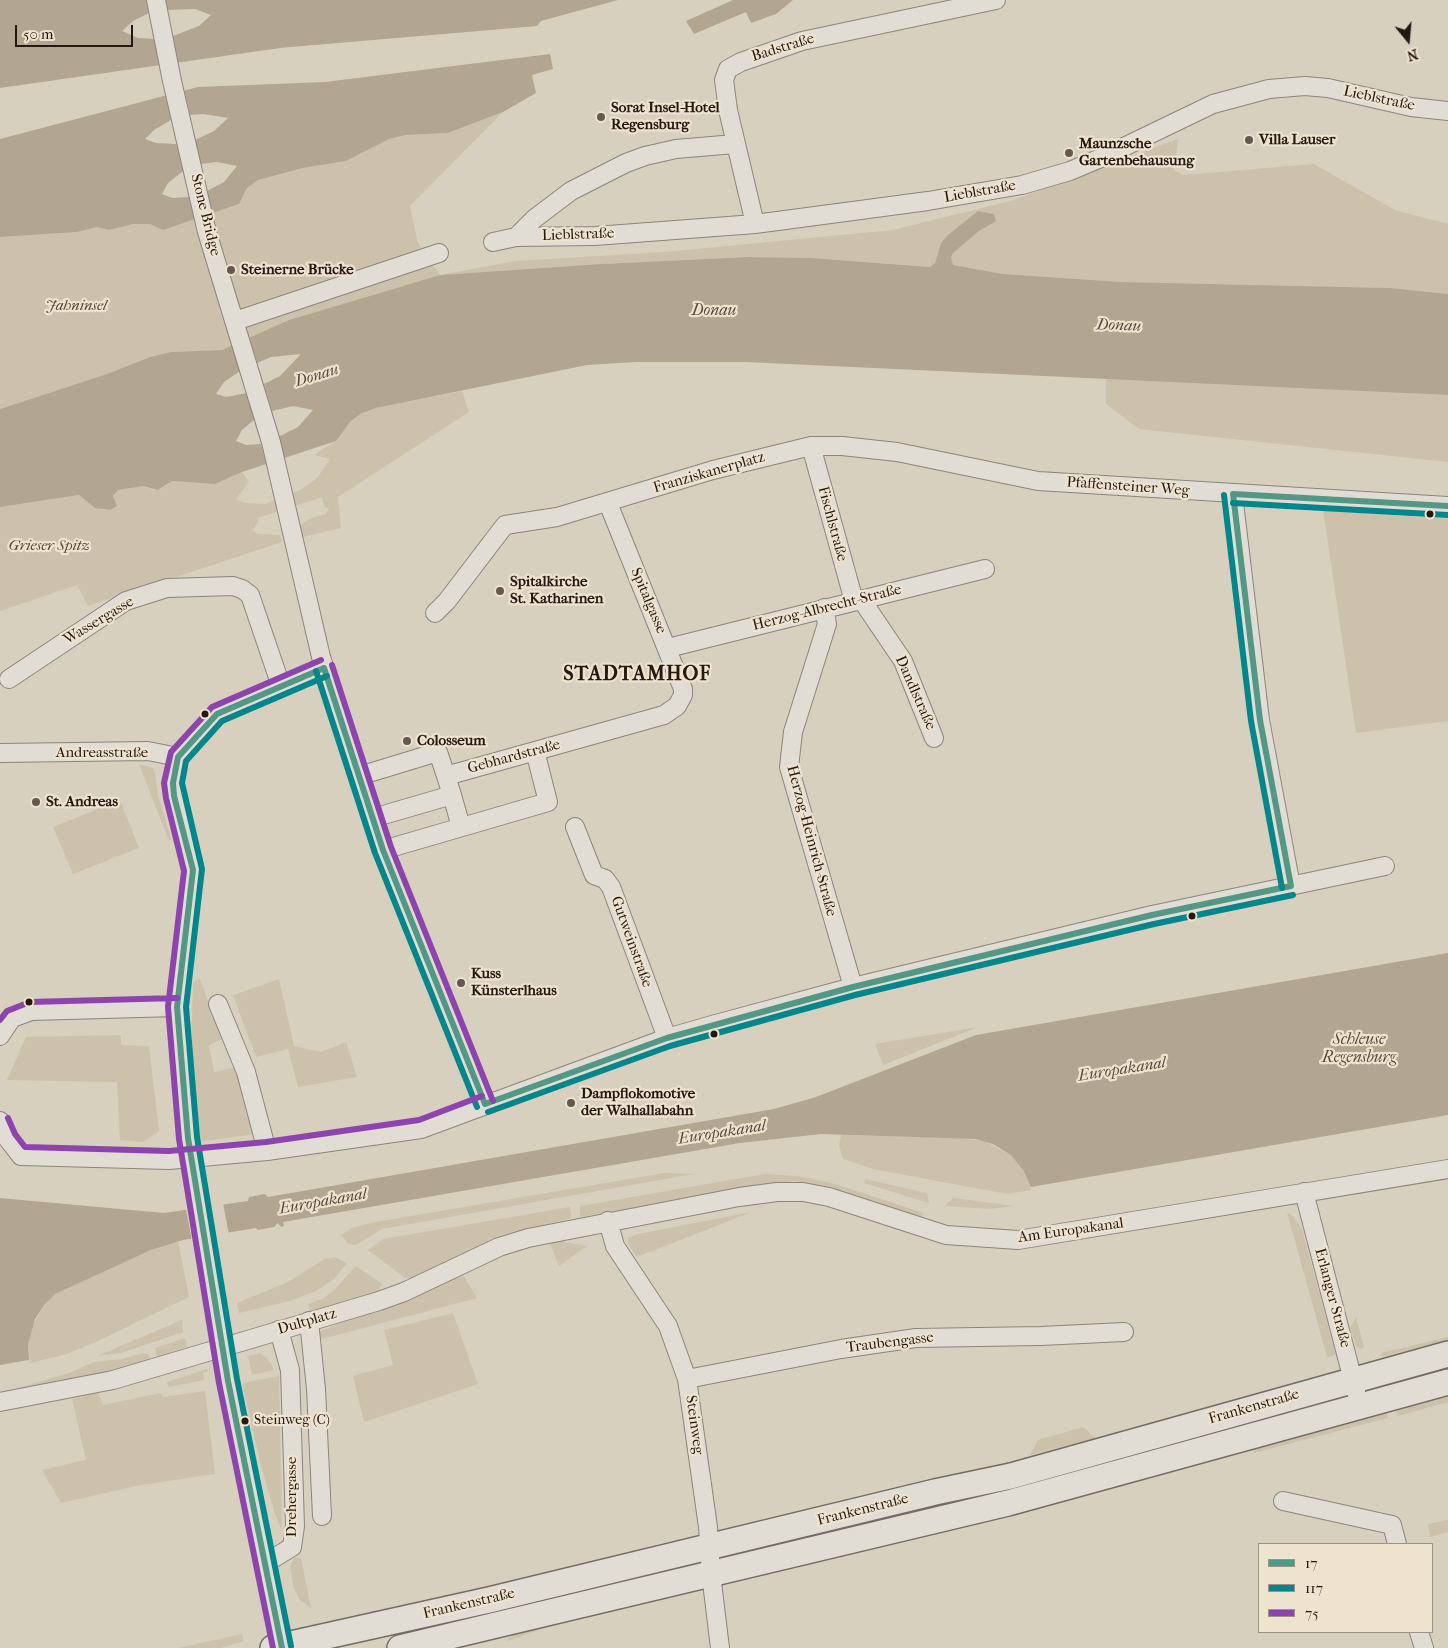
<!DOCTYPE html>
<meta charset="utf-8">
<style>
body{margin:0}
#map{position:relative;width:1448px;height:1648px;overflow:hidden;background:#d8d0be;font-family:"IM FELL French Canon",serif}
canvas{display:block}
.legend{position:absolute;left:1258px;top:1543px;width:175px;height:90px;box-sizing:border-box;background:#ede3ce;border:1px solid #9d9283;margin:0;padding:6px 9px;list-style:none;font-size:15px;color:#251813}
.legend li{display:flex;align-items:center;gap:10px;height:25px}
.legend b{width:25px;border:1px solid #9d9283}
.north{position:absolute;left:1383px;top:15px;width:50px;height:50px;-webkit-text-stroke:4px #ede3ce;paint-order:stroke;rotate:163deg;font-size:14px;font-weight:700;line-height:20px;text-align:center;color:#251813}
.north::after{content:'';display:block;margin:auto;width:18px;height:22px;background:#251813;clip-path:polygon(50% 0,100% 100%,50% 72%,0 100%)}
.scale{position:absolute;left:15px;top:25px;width:118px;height:22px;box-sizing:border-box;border:2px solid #251813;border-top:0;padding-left:6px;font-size:15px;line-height:18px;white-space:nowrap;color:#251813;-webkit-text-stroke:4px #ede3ce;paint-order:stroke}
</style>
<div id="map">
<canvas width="1448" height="1648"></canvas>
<ul class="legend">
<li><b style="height:6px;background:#539785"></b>17</li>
<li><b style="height:6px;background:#00868b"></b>117</li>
<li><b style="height:6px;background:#8e44ad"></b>75</li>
</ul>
<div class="north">N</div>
<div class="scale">50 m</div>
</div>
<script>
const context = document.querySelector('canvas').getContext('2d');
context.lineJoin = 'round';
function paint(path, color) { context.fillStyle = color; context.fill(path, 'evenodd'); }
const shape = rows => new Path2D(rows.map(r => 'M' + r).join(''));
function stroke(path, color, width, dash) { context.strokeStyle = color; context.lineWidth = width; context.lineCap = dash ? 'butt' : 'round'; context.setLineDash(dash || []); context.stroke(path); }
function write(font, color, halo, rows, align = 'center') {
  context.font = font + ' "IM FELL French Canon",serif'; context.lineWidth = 4.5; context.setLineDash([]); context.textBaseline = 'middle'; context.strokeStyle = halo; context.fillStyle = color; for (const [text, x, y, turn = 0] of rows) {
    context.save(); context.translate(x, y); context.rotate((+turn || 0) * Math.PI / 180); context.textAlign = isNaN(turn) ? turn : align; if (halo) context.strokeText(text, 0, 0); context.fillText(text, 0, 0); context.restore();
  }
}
paint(shape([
 [503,112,410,206,418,243,440,275,515,261,665,252,893,230,1014,200,1178,139,1174,170,1183,175,1314,164,1395,210,1448,224,1448,294,1390,288,1122,282,1003,274,953,265,951,257,953,253,979,231,995,221,979,211,948,235,941,243,935,263,930,267,812,258,749,257,601,264,440,275,289,320,222,350,171,352,150,357,107,374,0,409,0,237,77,232,97,227,109,230,133,224,150,224,163,229,239,204,247,188,258,180,303,168,346,161,389,139,406,135,448,133],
 [1106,377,1448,395,1448,462,1139,429,1106,404],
 [462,391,469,412,338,497,341,528,302,537,298,527,309,519,326,514,329,509,324,506,322,497,258,518,258,522,253,530,257,534,280,535,282,542,88,606,77,585,0,611,0,507,79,495,102,510,109,510,116,504,113,496,118,490,143,486,154,490,161,489,172,481,215,484,242,472,249,482,236,499,245,503,265,504,302,489,317,478,330,459,314,455,336,441,350,422,360,414,376,408],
 [1323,510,1448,519,1448,721,1356,733],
 [139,764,153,768,155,773,158,796,171,839,169,841],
 [120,800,139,848,73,874,53,827],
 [200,979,222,1039,209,1045,214,1072,236,1067,256,1134,197,1142,191,1056,193,982],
 [279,979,294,1046,321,1052,346,1042,357,1077,298,1087,288,1049,256,1057,233,995],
 [978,1027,883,1065,875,1044],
 [121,1035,121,1045,149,1046,159,1131,143,1142,120,1140,117,1082,7,1080,26,1037],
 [841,1135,958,1138,984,1141,1011,1155,1023,1170,1032,1190,1007,1194,873,1169,843,1159,839,1146],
 [664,1173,694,1174,382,1229,356,1245,348,1244,341,1235,352,1228,370,1223],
 [765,1174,799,1176,835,1184,924,1213,921,1217,848,1193,794,1181,580,1217,580,1206],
 [865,1179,927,1193,929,1203,864,1183],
 [953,1198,1014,1206,990,1209,945,1206],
 [570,1207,571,1218,498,1236,413,1278,405,1278,368,1250,383,1239],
 [752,1212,637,1257,628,1244,628,1238,638,1234],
 [1287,1212,1294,1217,1302,1229,1336,1355,1327,1357],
 [178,1241,189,1297,100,1340,67,1354,30,1363,28,1344,32,1327,44,1305,55,1294,151,1250],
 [549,1241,558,1241,587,1246,559,1266],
 [335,1257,347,1263,334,1279,316,1291,290,1301,239,1313,237,1303,288,1282,324,1259],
 [356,1266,382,1284,377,1293,310,1313,308,1304,324,1298,335,1289],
 [463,1275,477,1298,318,1340,318,1332],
 [453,1313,478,1384,364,1422,353,1376,393,1365,384,1330],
 [1356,1317,1364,1347,1361,1349,1356,1346,1350,1327],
 [182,1320,183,1332,121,1353,97,1356],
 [1448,1337,1448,1340,1382,1357,1381,1353],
 [185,1338,187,1347,157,1357,155,1348],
 [143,1353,148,1354,151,1359,102,1374,44,1387,1,1393,69,1373,94,1362,122,1359],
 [261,1353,271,1363,274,1370,252,1375,248,1356],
 [1448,1366,1448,1374,1392,1388,1389,1381],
 [207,1369,208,1371,203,1373,204,1380,169,1387,167,1382],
 [279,1376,282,1530,275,1514,261,1465,243,1387,243,1383],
 [205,1391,215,1474,141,1485,61,1503,42,1470,86,1460,72,1399,98,1392,103,1405,160,1393,163,1397],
 [1448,1396,1448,1402,1398,1416,1395,1407,1431,1397],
 [1386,1410,1388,1418,1254,1453,1254,1448,1258,1443],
 [1083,1427,1096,1438,1030,1455,1038,1440],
 [1448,1520,1448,1532,1430,1537,1428,1524],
 [294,1558,301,1558,311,1608,300,1600,294,1589,290,1567],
 [669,1568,679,1568,680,1573,493,1613,518,1604],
 [560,1621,547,1627,508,1641,508,1638,538,1625],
 [242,1634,244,1641,221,1648,178,1648]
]), '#ccc1aa');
paint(shape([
 [0,0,618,0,541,21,537,26,280,48,0,88],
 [733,0,793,0,776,14,751,23,746,12,694,34,686,21],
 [550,54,553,69,532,75,536,93,503,112,448,133,406,135,389,139,346,161,303,168,258,180,247,188,239,204,163,230,150,224,133,224,109,230,97,227,77,232,0,237,0,139,198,87,325,82],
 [978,211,994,214,996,221,979,231,953,253,951,257,953,265,1003,274,1122,282,1390,288,1448,294,1448,395,746,362,636,362,587,365,376,408,360,414,350,422,336,441,242,472,215,484,172,481,158,490,143,486,118,490,113,496,117,506,110,510,95,508,79,495,0,507,0,409,107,374,150,357,171,352,222,350,289,320,440,275,601,264,749,257,812,258,930,267,935,263,941,243,948,235],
 [1448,953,1448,1115,1031,1187,1023,1170,1011,1155,993,1144,975,1139,821,1134,740,1143,283,1222,284,1226,281,1227,278,1223,274,1227,258,1230,256,1228,183,1240,151,1250,55,1294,44,1305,35,1319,28,1344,29,1360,0,1365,0,1198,164,1213,248,1201,249,1197,265,1194,268,1197,774,1109,816,1097,976,1035]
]), '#b2a690');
paint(shape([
 [146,0,165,0,167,10,195,9,211,15,199,26,173,36,178,66,160,69,155,39,138,38,122,31,133,21,149,13],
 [184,88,190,115,203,114,228,118,214,131,195,140,200,164,217,162,237,166,224,182,207,191,213,215,195,221,189,197,172,198,162,194,168,183,183,171,177,144,156,143,145,139,154,130,171,120,165,93],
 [249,335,257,363,271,357,301,354,280,376,264,384,272,411,293,406,313,410,298,427,278,437,284,461,267,467,261,444,246,445,236,441,242,430,255,419,247,393,226,397,216,394,224,382,240,371,231,343],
 [223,1203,229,1235,192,1241,186,1209]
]), '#d8d0be');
const street = shape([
 [156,0,172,81,207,232,271,442,321,657,383,850,485,1104],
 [755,224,728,110,724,80,728,69,741,62,802,41,996,0],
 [516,237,534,219,571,191,626,163,645,156,676,149,735,144],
 [493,242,516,237,595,236,755,224,928,201,1022,185,1070,171,1103,157,1213,104,1269,89,1305,86,1328,88,1411,107,1448,111],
 [235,321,439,253],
 [811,446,854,601],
 [1233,494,1260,720,1291,886],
 [861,599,903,661,934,738],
 [824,608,827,624,793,732,789,767,853,987],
 [435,613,447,601,505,525,557,517,713,470,811,446,842,446,897,452,1038,481,1448,506],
 [668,648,985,569],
 [9,679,126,601,167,588,233,586,242,589,250,595,281,686],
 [0,753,148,751,178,757],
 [359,776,438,752,446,776,664,715,677,706,683,695,683,689,608,503],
 [452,795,461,827],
 [373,818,452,795,446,776],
 [575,827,594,875,605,879,611,887,667,1038],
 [383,850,548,802,535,751],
 [218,1004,246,1072,267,1151],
 [0,1036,12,1018,31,1011,177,1007],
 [0,1121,7,1138,21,1156,169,1160,267,1151,421,1129,667,1038,712,1025,853,987,1152,915,1385,866],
 [188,1138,177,1007,193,870,174,796,173,783,175,769,178,757,217,714,324,668],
 [1304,1192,1356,1392],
 [608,1221,615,1246,668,1326,687,1379,708,1527,711,1574,720,1648],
 [309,1321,316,1389,322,1516],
 [226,1366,281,1646],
 [687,1379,841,1349,916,1338,1041,1336,1124,1332],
 [0,1402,113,1380,379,1301,404,1292,499,1247,528,1238,739,1197,777,1192,803,1192,829,1197,946,1235,1018,1240,1448,1169],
 [1283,1501,1392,1525,1397,1544],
 [264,1564,292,1547,295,1526,290,1370,279,1330],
 [1419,1632,1424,1648]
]);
const secondary = shape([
 [273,1648,489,1600,935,1492,1011,1476,1448,1354],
 [400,1648,1008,1503,1448,1382]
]);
stroke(street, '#8b857a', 20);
stroke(secondary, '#726c63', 28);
stroke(street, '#e1ddd4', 18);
stroke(secondary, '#e1ddd4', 25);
const streetBridge = shape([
 [188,1138,226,1366]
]);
stroke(streetBridge, '#8b857a', 20, []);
stroke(streetBridge, '#e1ddd4', 18);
stroke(shape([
 [1233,494,1260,720,1291,886],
 [1233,494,1448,506],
 [324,668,383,850,485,1104],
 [485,1104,667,1038,853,987,1152,915,1291,886],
 [282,1648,228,1381,188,1138,177,1007,193,870,174,796,173,783,178,757,217,714,324,668]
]), '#539785', 6);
stroke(shape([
 [1224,495,1251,721,1282,888],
 [1233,503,1448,515],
 [316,671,375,853,477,1107],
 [488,1112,670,1046,855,995,1154,924,1293,895],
 [291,1646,237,1379,197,1137,186,1007,202,869,182,783,186,761,222,721,327,676]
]), '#00868b', 6);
stroke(shape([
 [332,665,391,847,493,1101],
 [0,1020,7,1011,30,1002,177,998],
 [8,1118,15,1134,25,1147,169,1151,266,1142,419,1120,482,1096],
 [273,1648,219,1383,179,1139,168,1007,184,871,166,798,164,783,171,752,212,707,321,660]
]), '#8e44ad', 6);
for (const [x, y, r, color] of [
 [601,117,5,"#64584f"],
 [1249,140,5,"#64584f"],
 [1069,153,5,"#64584f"],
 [231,270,5,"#64584f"],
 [1430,514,4.5,"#251813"],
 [500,591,5,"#64584f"],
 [205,714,4.5,"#251813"],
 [407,741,5,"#64584f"],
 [36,802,5,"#64584f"],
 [1192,916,4.5,"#251813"],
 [461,983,5,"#64584f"],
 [29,1002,4.5,"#251813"],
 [714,1034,4.5,"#251813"],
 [571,1103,5,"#64584f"],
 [245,1421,4.5,"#251813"]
]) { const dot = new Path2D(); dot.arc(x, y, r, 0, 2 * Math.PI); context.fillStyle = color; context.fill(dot); stroke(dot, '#ede3ce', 2); }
write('14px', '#251813', '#ede3ce', [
 ["Steinweg (C)",254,1421]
], 'left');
write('15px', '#251813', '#ede3ce', [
 ["Badstraße",783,48,-17],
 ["Lieblstraße",1379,99,12],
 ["Lieblstraße",980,192,-10],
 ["Stone Bridge",205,215,76],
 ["Lieblstraße",578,235,-2],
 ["Franziskanerplatz",709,473,-16],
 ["Pfaffensteiner Weg",1128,487,4],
 ["Fischlstraße",832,524,75],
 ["Spitalgasse",648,601,67],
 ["Herzog-Albrecht-Straße",827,608,-14],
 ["Wassergasse",99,621,-31],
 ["Dandlstraße",915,693,66],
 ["Andreasstraße",102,753],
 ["Gebhardstraße",514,757,-15],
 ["Herzog-Heinrich-Straße",811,841,75],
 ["Gutweinstraße",631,942,70],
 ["Am Europakanal",1071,1231,-8],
 ["Erlanger Straße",1332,1298,75],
 ["Dultplatz",307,1322,-16],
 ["Traubengasse",890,1343,-7],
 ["Frankenstraße",1254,1407,-16],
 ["Steinweg",694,1425,82],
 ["Drehergasse",292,1497,-90],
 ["Frankenstraße",863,1510,-14],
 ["Frankenstraße",469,1604,-13]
]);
write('bold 15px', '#251813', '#ede3ce', [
 ["Sorat Insel-Hotel",611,108],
 ["Regensburg",611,125],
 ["Villa Lauser",1259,140],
 ["Maunzsche",1079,144],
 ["Gartenbehausung",1079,161],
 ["Steinerne Brücke",241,270],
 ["Spitalkirche",510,582],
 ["St. Katharinen",510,599],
 ["Colosseum",417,741],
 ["St. Andreas",46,802],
 ["Kuss",471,974],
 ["Künsterlhaus",471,991],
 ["Dampflokomotive",581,1094],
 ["der Walhallabahn",581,1111]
], 'left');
write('italic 15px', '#54473b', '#ede3ce', [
 ["Jahninsel",76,306],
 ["Grieser Spitz",49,546]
]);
write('italic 16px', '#574a3d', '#ede3ce', [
 ["Donau",714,311],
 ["Donau",1119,326,2],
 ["Donau",317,376,-17],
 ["Schleuse",1359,1040],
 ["Regensburg",1359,1058],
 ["Europakanal",1122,1070,-9],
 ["Europakanal",722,1133,-9],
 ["Europakanal",323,1202,-10]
]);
context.letterSpacing = '1px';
write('bold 20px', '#251813', '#ede3ce', [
 ["STADTAMHOF",637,675]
]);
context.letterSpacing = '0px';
</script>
